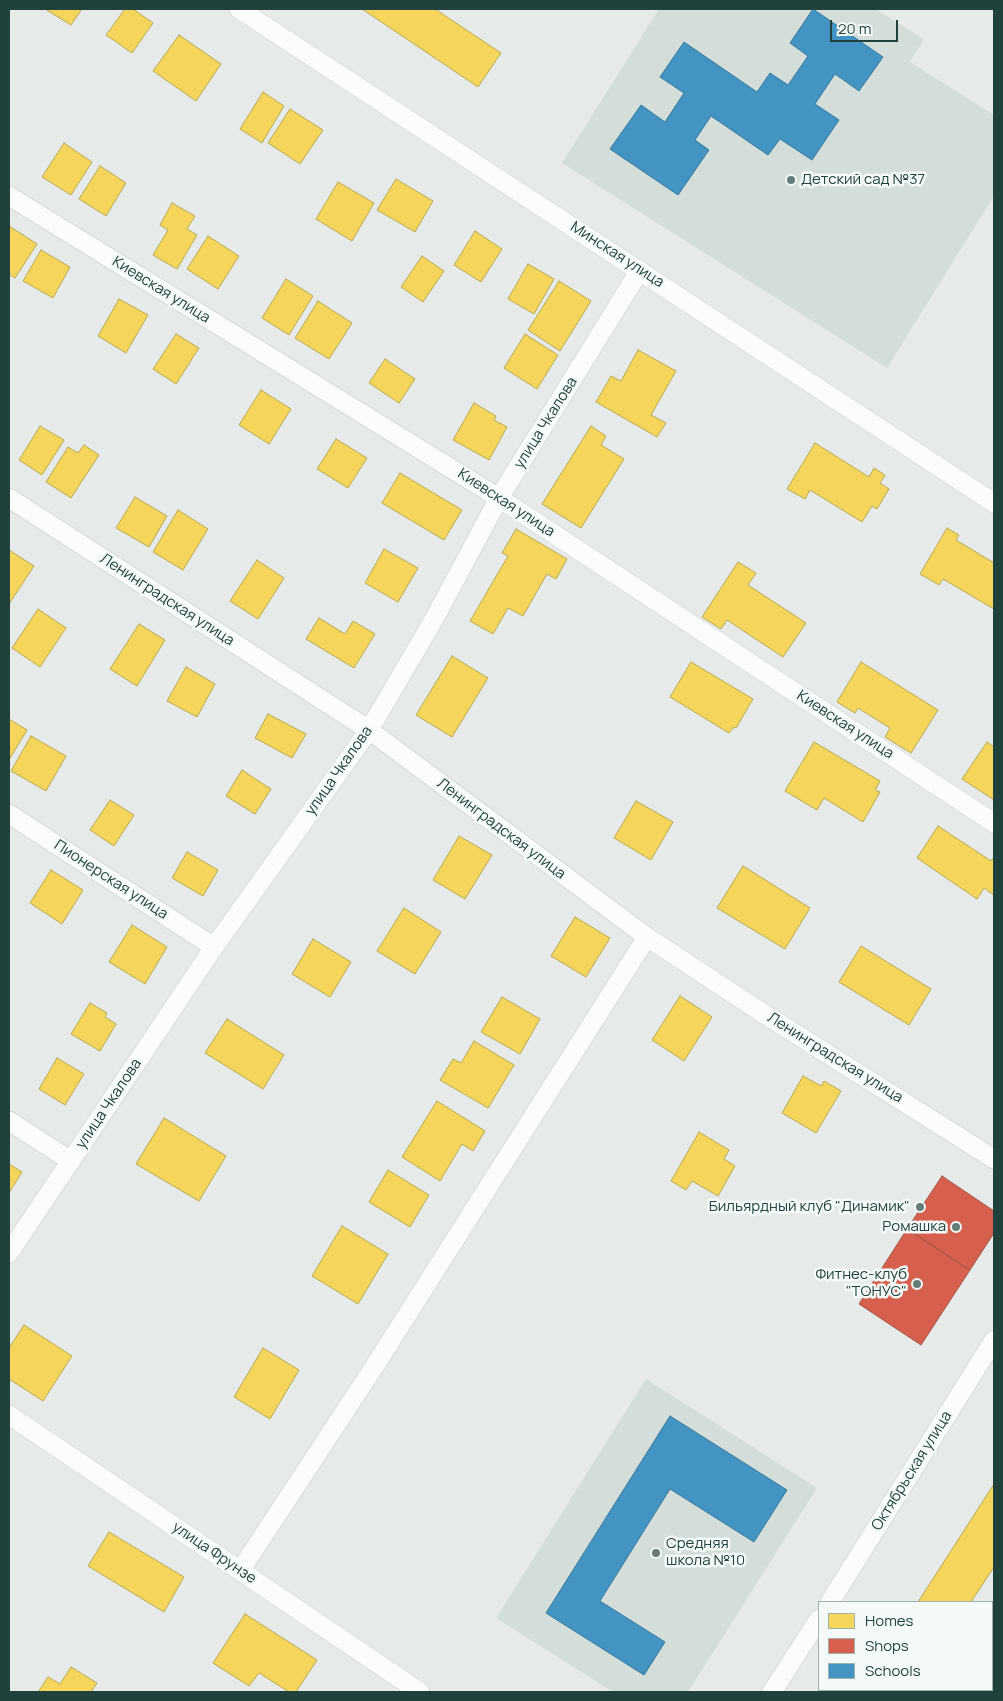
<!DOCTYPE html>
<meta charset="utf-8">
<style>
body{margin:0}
#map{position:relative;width:1003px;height:1701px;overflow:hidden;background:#e6ebe9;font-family:Manrope,sans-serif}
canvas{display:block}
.frame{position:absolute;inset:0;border:10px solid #21413c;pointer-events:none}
.legend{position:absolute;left:818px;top:1601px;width:175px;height:90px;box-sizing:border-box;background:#f4faf8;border:1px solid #a0b0ad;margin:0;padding:6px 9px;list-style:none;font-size:15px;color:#21413c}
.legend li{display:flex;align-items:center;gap:10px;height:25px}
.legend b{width:25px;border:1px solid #a0b0ad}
.scale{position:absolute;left:830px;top:20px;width:68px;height:22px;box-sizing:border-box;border:2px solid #21413c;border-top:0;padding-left:6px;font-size:15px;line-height:18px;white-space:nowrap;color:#21413c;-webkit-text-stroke:4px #f4faf8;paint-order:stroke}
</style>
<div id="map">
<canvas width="1003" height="1701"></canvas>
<div class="frame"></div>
<ul class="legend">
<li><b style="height:14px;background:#f6d55c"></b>Homes</li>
<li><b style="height:14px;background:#d6604d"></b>Shops</li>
<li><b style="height:14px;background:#4393c3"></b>Schools</li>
</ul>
<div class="scale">20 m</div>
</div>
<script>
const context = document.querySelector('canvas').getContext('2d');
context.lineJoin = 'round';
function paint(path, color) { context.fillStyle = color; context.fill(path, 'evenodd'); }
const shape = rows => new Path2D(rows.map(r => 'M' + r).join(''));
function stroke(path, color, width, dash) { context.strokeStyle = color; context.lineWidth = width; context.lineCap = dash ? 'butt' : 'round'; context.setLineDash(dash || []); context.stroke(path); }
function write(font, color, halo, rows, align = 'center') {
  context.font = font + ' Manrope,sans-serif'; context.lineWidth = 5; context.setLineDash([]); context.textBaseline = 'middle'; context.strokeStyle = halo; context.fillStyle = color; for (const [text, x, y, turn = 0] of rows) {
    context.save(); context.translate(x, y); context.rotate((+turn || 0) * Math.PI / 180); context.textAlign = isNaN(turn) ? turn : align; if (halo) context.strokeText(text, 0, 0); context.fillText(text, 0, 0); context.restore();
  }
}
paint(shape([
 [659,9,875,9,924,39,910,62,994,115,994,196,887,368,562,163],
 [646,1379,817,1488,688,1692,613,1692,496,1618]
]), '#d3ddda');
const homes = shape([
 [45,9,82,9,71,25,45,9],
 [125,9,133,9,153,23,132,53,106,35,125,9],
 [362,9,435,9,501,53,478,87,362,9],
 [179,35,221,64,196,101,153,71,179,35],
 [263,92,284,106,262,143,240,129,263,92],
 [290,109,323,130,300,164,268,143,290,109],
 [64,143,92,162,71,195,42,177,64,143],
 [100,166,126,183,106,216,79,199,100,166],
 [396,179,433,201,415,232,377,210,396,179],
 [338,182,374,203,352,241,316,219,338,182],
 [172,203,195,216,187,229,197,235,177,269,153,255,168,230,160,225,172,203],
 [9,226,37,244,15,278,9,274,9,226],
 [475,231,502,249,481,282,454,265,475,231],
 [208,236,239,256,218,289,187,269,208,236],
 [41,250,70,267,53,298,23,281,41,250],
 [422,256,444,271,423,302,401,287,422,256],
 [528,264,554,279,534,314,508,299,528,264],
 [286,279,313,296,289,335,262,318,286,279],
 [559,281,591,301,560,351,528,330,559,281],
 [119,299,148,315,126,353,98,336,119,299],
 [318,301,352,323,329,359,295,338,318,301],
 [176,334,199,348,176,384,153,369,176,334],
 [525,334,558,355,537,389,504,368,525,334],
 [638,350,676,371,651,415,666,423,657,437,596,402,611,376,621,381,638,350],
 [385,359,415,379,399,403,369,383,385,359],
 [261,390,291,409,269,444,239,425,261,390],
 [474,403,496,416,494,420,507,427,489,460,453,440,474,403],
 [40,426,64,440,42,475,19,460,40,426],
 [591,426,606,436,601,445,624,459,581,528,542,504,591,426],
 [336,439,367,458,348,488,317,469,336,439],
 [815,443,869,477,874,468,885,475,880,483,889,489,877,509,872,506,862,522,810,490,805,499,787,489,815,443],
 [84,445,99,455,71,498,46,482,68,447,78,453,84,445],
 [400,473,462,510,444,540,382,503,400,473],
 [135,497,167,516,149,547,116,528,135,497],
 [178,510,208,529,183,570,153,552,178,510],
 [947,528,959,535,956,540,994,563,994,609,943,579,939,585,920,574,947,528],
 [516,529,567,559,556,579,547,574,523,616,508,608,493,634,470,621,508,556,502,553,516,529],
 [384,549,418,568,398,602,365,583,384,549],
 [9,550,34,566,9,604,9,550],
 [257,560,284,578,258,619,230,601,257,560],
 [738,562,756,573,748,585,806,623,783,657,727,620,721,629,702,617,738,562],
 [38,609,66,628,40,667,12,648,38,609],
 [319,618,345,634,353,621,375,634,354,668,306,639,319,618],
 [139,624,165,640,137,686,110,669,139,624],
 [452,656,488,678,452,737,416,715,452,656],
 [691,662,753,699,736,728,734,727,729,733,670,697,691,662],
 [861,662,938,710,911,753,885,737,890,728,858,708,855,713,837,702,861,662],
 [186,667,215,684,197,717,167,701,186,667],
 [268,714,306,734,292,758,255,738,268,714],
 [9,719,27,730,9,760,9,719],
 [31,736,66,756,46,791,11,771,31,736],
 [814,742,880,781,875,790,880,792,863,822,824,798,817,810,785,791,814,742],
 [987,742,994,747,994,800,962,779,987,742],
 [242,770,271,789,255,814,226,796,242,770],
 [110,800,134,815,114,846,90,830,110,800],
 [636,801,673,822,651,860,614,838,636,801],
 [938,826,991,861,994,857,994,895,984,888,977,899,917,858,938,826],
 [459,836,492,855,465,899,433,880,459,836],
 [187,852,218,870,203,896,172,878,187,852],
 [743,866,810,908,785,949,717,908,743,866],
 [51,870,83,890,62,924,30,903,51,870],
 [404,908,441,932,415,974,377,951,404,908],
 [575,917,610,938,586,977,551,956,575,917],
 [132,925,167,947,145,984,109,962,132,925],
 [313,939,351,962,330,997,292,974,313,939],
 [861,946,931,989,909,1025,839,982,861,946],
 [680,996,712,1017,684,1061,652,1040,680,996],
 [502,997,540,1019,520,1054,481,1032,502,997],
 [90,1003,107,1013,105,1017,116,1024,100,1051,71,1034,90,1003],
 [227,1019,284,1055,263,1089,205,1053,227,1019],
 [474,1041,514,1065,488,1108,440,1080,453,1059,461,1063,474,1041],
 [57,1058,84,1074,65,1105,39,1089,57,1058],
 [803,1076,821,1086,824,1081,841,1091,816,1133,782,1113,803,1076],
 [437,1101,485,1131,473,1151,462,1144,440,1181,402,1157,437,1101],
 [164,1118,226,1156,199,1201,136,1164,164,1118],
 [699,1132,729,1150,724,1159,735,1166,718,1196,692,1181,686,1190,671,1181,699,1132],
 [9,1164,22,1172,9,1193,9,1164],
 [388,1170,429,1195,410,1227,369,1202,388,1170],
 [342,1226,388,1254,358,1304,312,1276,342,1226],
 [24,1325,72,1356,43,1401,9,1379,9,1348,24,1325],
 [263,1348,299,1370,270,1419,234,1397,263,1348],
 [994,1484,994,1567,971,1602,918,1602,994,1484],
 [109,1532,184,1577,164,1612,88,1566,109,1532],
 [245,1614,317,1660,296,1692,289,1692,259,1673,249,1686,213,1663,245,1614],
 [71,1667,97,1683,91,1692,38,1692,48,1677,60,1684,71,1667],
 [829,1690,859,1690,863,1692,828,1692,829,1690]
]);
paint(homes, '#f6d55c');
stroke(homes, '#b6a952', 1);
const shops = shape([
 [942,1176,994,1211,994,1233,970,1270,907,1229,942,1176],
 [907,1229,970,1270,921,1345,859,1304,907,1229]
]);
paint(shops, '#d6604d');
stroke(shops, '#a05748', 1);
const schools = shape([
 [813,9,883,57,859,91,835,74,815,104,839,120,812,160,780,139,768,155,711,116,695,140,709,150,678,195,610,149,641,105,665,122,684,93,660,77,684,42,757,92,770,73,788,85,808,56,790,43,813,9],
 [670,1416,787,1490,754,1542,670,1489,600,1601,665,1642,644,1675,546,1613,670,1416]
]);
paint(schools, '#4393c3');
stroke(schools, '#397a9a', 1);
const street = shape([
 [239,9,994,503],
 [9,196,499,498,994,823],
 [9,498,369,730,647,937,761,1012,994,1159],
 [9,814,214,947],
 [9,1121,71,1161],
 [9,1253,214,947,369,730,433,621,499,498,640,270],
 [9,1415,420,1692],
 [240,1571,374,1367,647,937],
 [830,1602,994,1340],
 [930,1690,934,1692],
 [772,1692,819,1619]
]);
stroke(street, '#c3c8c6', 20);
stroke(street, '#fbfcfc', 19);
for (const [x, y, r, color] of [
 [791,180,5,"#667c79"],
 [920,1207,5,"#667c79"],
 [956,1227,5,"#667c79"],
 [917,1284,5,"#667c79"],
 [656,1553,5,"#667c79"]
]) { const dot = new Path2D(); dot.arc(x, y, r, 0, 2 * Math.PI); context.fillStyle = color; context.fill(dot); stroke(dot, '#f4faf8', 2); }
write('15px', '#21413c', '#f4faf8', [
 ["Детский сад №37",801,180,"left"],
 ["Бильярдный клуб \"Динамик\"",910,1207],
 ["Ромашка",946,1227],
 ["Фитнес-клуб",907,1275],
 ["\"ТОНУС\"",907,1292],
 ["Средняя",666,1544,"left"],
 ["школа №10",666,1561,"left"]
], 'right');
write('15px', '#21413c', '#f4faf8', [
 ["Минская улица",617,255,33],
 ["Киевская улица",161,290,32],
 ["улица Чкалова",546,423,-58],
 ["Киевская улица",506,503,33],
 ["Ленинградская улица",167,600,33],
 ["Киевская улица",845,725,33],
 ["улица Чкалова",339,771,-55],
 ["Ленинградская улица",501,829,37],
 ["Пионерская улица",111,880,33],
 ["Ленинградская улица",835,1058,32],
 ["улица Чкалова",109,1104,-56],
 ["Октябрьская улица",912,1471,-58],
 ["улица Фрунзе",214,1553,34]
]);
</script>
